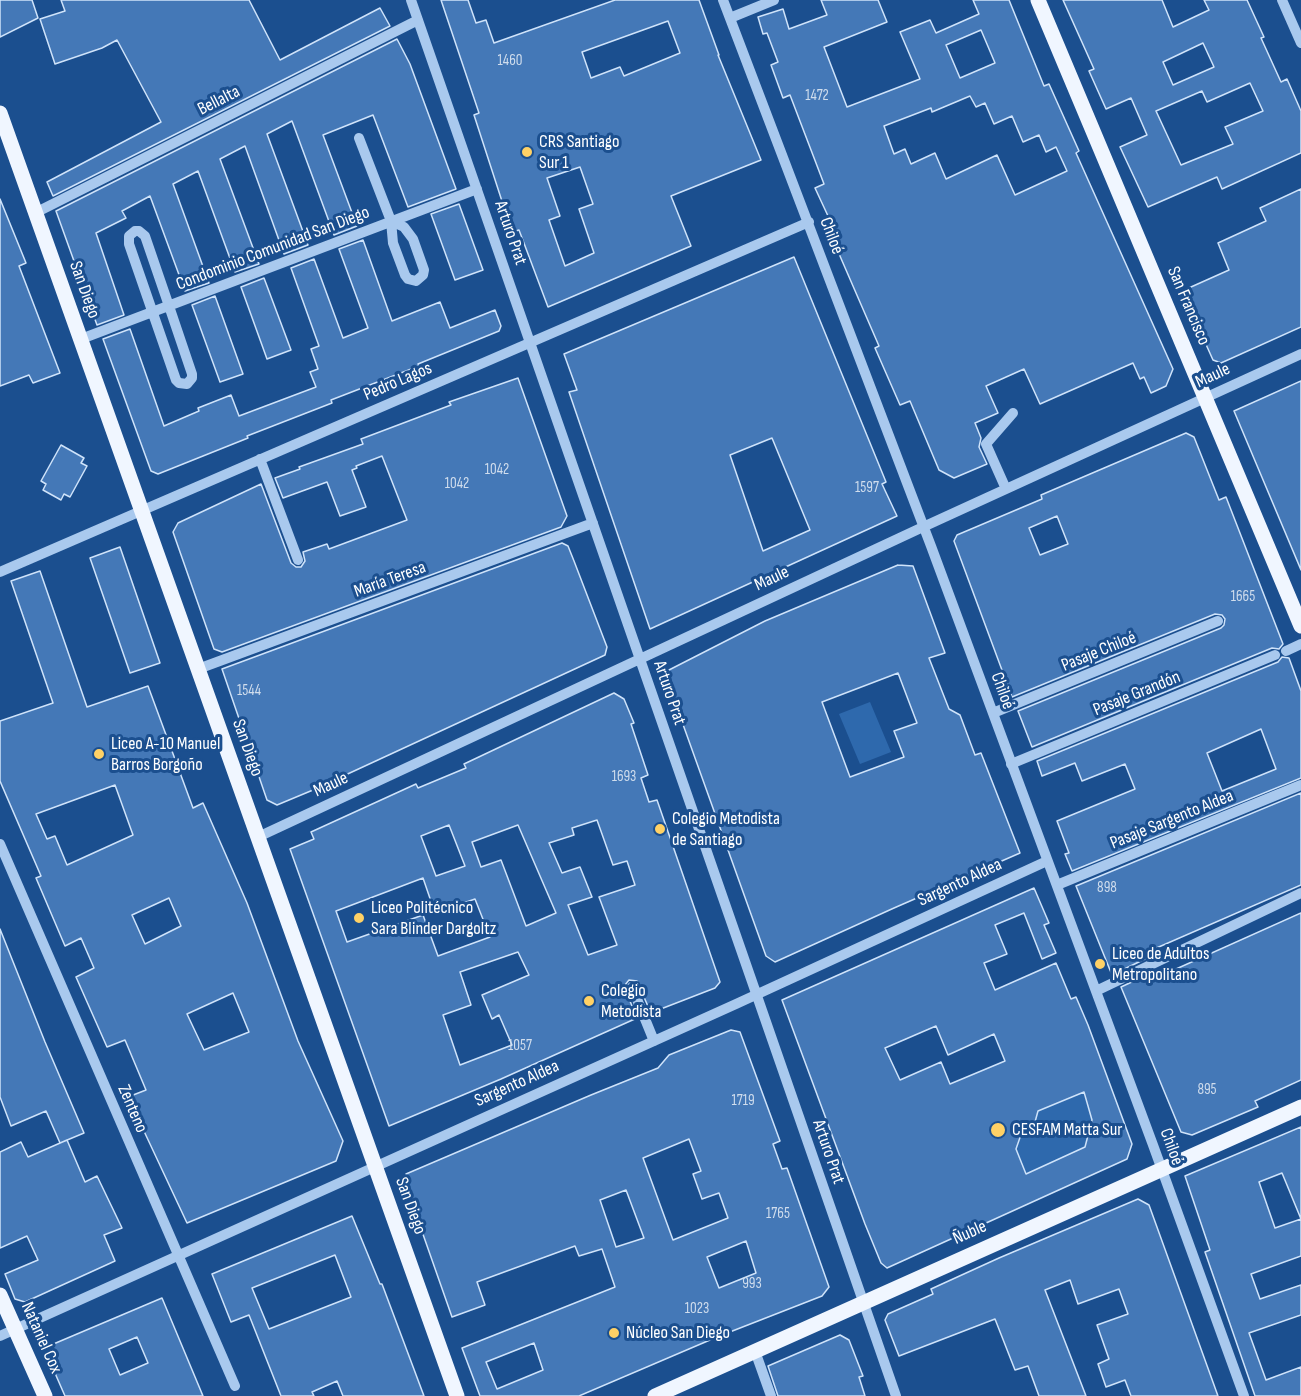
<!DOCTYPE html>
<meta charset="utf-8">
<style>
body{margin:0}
canvas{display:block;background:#1b4f8f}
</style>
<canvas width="1301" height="1396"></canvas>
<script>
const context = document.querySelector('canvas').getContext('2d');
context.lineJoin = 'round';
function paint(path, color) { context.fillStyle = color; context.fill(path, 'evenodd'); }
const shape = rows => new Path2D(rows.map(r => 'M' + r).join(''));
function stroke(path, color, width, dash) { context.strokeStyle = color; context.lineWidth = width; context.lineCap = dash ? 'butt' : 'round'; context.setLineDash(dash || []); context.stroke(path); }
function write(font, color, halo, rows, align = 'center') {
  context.font = font + ' "Sofia Sans Condensed",sans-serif'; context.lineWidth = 6; context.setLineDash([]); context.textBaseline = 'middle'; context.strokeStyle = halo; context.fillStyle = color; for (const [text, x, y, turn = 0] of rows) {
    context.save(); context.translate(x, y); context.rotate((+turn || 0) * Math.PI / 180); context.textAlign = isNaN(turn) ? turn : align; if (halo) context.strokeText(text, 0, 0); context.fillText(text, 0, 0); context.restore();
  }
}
paint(shape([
 [870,702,891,752,860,764,839,714],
 [1081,1085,1092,1120,1085,1147,1012,1180,1021,1160,1016,1149,1025,1126,1035,1122,1038,1111,1076,1096]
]), '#2e69ad');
const building = shape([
 [0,0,32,0,38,18,0,37,0,0],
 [61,0,249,0,280,60,380,8,390,26,53,196,47,182,161,122,117,40,102,48,55,64,40,19,65,11,61,0],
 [441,0,468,0,476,23,486,20,494,43,615,0,699,0,719,55,718,55,761,160,671,196,691,246,548,307,519,230,512,232,474,115,479,113,441,0],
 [668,21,680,53,624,76,620,67,591,78,582,52,668,21],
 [580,167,593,204,579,209,594,253,565,266,549,220,560,216,547,178,580,167],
 [821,0,878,0,887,22,824,47,847,107,920,79,900,32,930,20,936,33,979,14,973,0,1009,0,1044,86,1049,84,1079,151,1076,153,1173,369,1166,386,1151,393,1144,377,1140,379,1133,363,1040,404,1024,369,986,386,998,413,975,423,981,438,979,447,987,464,954,478,939,470,910,401,900,405,875,348,879,346,830,233,835,231,815,188,824,184,790,95,783,98,771,65,778,62,767,33,763,34,758,17,783,9,789,29,827,15,821,0],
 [981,30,995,63,960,78,946,45,981,30],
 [970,96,976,107,985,103,994,124,1012,116,1023,142,1039,135,1046,152,1056,147,1067,171,1015,195,997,155,946,179,935,153,911,164,905,149,894,154,884,126,931,108,932,112,970,96],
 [1063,0,1162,0,1173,27,1209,10,1204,0,1247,0,1264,37,1261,38,1281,82,1287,79,1301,111,1301,153,1222,189,1217,177,1148,207,1120,147,1147,135,1131,98,1106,109,1089,71,1094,69,1063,0],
 [1203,43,1214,67,1173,85,1163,62,1203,43],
 [1250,83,1263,111,1225,127,1233,144,1181,165,1156,111,1202,91,1207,102,1250,83],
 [397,39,410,64,456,189,408,207,373,115,323,135,357,226,334,235,292,121,267,134,308,245,284,254,245,146,220,159,259,264,235,272,198,171,173,184,209,283,185,291,150,196,122,211,126,218,96,233,124,315,97,325,56,211,397,39],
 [1301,189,1301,327,1221,363,1213,360,1182,291,1229,270,1218,243,1266,221,1260,208,1301,189],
 [0,199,26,263,19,266,60,373,33,383,29,375,0,386,0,199],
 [459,204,483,270,455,280,431,214,459,204],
 [363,240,392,321,440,302,450,328,495,310,501,326,499,331,418,364,419,366,331,400,332,403,247,436,248,438,158,474,151,471,103,339,130,329,164,426,199,411,198,408,231,395,239,416,316,387,310,372,318,369,311,349,319,346,291,268,314,259,343,338,368,328,339,249,363,240],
 [794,257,886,482,882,484,897,516,650,629,569,392,577,390,564,354,794,257],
 [772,438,810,530,763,551,730,455,772,438],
 [264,278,291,350,267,359,241,287,264,278],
 [215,296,243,374,220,382,192,305,215,296],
 [518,378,567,516,561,527,222,652,214,649,173,532,178,523,261,484,291,563,296,567,301,567,305,561,303,552,327,544,329,549,407,520,382,456,356,466,357,468,352,470,366,507,340,516,327,482,283,498,275,478,300,469,299,467,363,444,361,439,451,405,449,402,518,378],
 [1301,381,1301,570,1234,411,1301,381],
 [1186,433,1194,437,1219,500,1226,497,1283,644,1279,649,1272,648,1032,747,1018,711,1221,628,1224,625,1225,619,1222,615,1215,614,1012,697,954,541,957,535,1042,499,1041,495,1186,433],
 [1057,516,1068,544,1040,555,1029,528,1057,516],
 [61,445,84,458,81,463,87,466,70,497,64,494,61,500,43,490,46,484,41,481,61,445],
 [562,543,568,546,574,561,607,647,605,655,313,790,277,805,267,800,222,669,562,543],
 [120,547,160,663,130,673,90,558,120,547],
 [898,565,913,566,945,653,929,658,949,709,960,715,975,755,981,753,1020,853,894,908,775,962,766,956,666,677,667,671,765,621,898,565],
 [898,673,917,723,894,731,904,757,850,777,822,702,898,673],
 [40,571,87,707,148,686,193,808,203,803,247,903,298,1041,343,1141,336,1161,187,1223,128,1097,146,1090,125,1040,107,1047,76,977,94,968,81,938,65,946,36,878,41,876,0,781,0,721,53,703,11,581,40,571],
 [115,785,133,835,67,865,55,836,47,839,36,814,115,785],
 [169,898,181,926,145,944,132,915,169,898],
 [233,993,249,1032,204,1050,187,1014,233,993],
 [1282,657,1289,658,1301,691,1301,778,1072,871,1065,854,1069,853,1057,821,1135,789,1125,764,1082,781,1075,763,1042,776,1037,761,1278,662,1282,657],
 [1261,729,1276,769,1222,791,1207,753,1261,729],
 [614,693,624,699,634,723,631,724,648,775,641,778,649,802,657,800,720,982,715,988,653,1012,650,1011,637,981,629,980,625,985,625,989,637,1018,501,1079,389,1126,290,849,314,839,311,832,416,784,418,788,466,768,464,764,614,693],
 [597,820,613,865,627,861,635,885,599,897,617,945,588,955,568,905,592,897,580,867,562,873,549,843,574,835,572,828,597,820],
 [449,825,465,866,436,876,421,836,449,825],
 [518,825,556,913,526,926,501,860,481,867,472,842,518,825],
 [423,878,435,913,475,899,490,937,438,956,423,915,347,942,336,911,423,878],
 [518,952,529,975,482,995,492,1019,499,1015,512,1045,460,1065,443,1015,471,1005,460,972,518,952],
 [1301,793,1301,885,1145,953,1147,958,1112,975,1076,886,1301,793],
 [1034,888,1049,923,1044,925,1056,953,1042,959,1024,913,995,925,1007,954,984,963,995,990,1056,963,1071,999,1076,997,1088,1025,1132,1144,1127,1159,887,1268,881,1263,865,1224,782,1000,1034,888],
 [936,1026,948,1055,994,1034,1005,1061,950,1084,941,1062,900,1080,885,1048,936,1026],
 [1084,1092,1092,1120,1085,1147,1026,1174,1016,1149,1024,1126,1035,1122,1038,1111,1084,1092],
 [1301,913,1301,1080,1255,1101,1258,1107,1192,1135,1181,1132,1121,987,1153,972,1156,978,1301,913],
 [0,929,45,1042,84,1133,60,1143,46,1111,11,1126,0,1097,0,929],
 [731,1030,740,1032,780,1141,773,1144,782,1169,787,1168,829,1287,822,1296,717,1337,579,1396,480,1396,462,1348,615,1287,602,1249,579,1256,575,1246,477,1282,485,1305,452,1317,405,1183,406,1174,591,1095,658,1068,669,1055,731,1030],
 [689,1139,701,1171,693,1174,702,1199,719,1193,728,1218,673,1240,643,1158,689,1139],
 [626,1190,644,1238,616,1247,600,1200,626,1190],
 [746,1241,756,1273,719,1288,707,1257,746,1241],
 [534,1343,543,1370,497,1389,486,1362,534,1343],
 [1301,1127,1301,1219,1282,1173,1259,1182,1275,1228,1301,1219,1301,1256,1251,1274,1260,1299,1301,1285,1301,1315,1249,1333,1266,1380,1301,1367,1301,1396,1255,1396,1205,1252,1210,1250,1185,1176,1301,1127],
 [67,1140,85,1182,97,1176,122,1228,104,1235,115,1261,25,1302,15,1299,5,1274,38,1260,27,1236,0,1248,0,1152,21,1142,28,1157,67,1140],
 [1138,1199,1149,1205,1218,1396,1131,1396,1125,1380,1106,1387,1098,1364,1109,1359,1097,1325,1128,1314,1119,1289,1078,1304,1070,1280,1045,1290,1086,1396,1039,1396,1028,1366,1015,1370,995,1319,899,1356,885,1320,888,1314,933,1294,931,1289,999,1258,1138,1199],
 [352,1216,380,1284,382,1284,424,1396,343,1396,337,1381,312,1392,314,1396,281,1396,249,1315,231,1322,212,1274,352,1216],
 [335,1255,351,1297,269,1329,252,1288,335,1255],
 [162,1298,203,1396,65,1396,44,1348,162,1298],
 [137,1337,148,1363,120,1375,109,1349,137,1337],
 [840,1335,849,1340,863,1376,859,1377,865,1396,778,1396,768,1366,840,1335]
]);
paint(building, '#4478b7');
stroke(building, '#cfe3fa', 1.5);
stroke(shape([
 [411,0,896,1396],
 [723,0,931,546,1153,1145,1244,1396],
 [1282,0,1301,43],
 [730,18,774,0],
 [359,138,391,221,393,243,405,275,408,279,416,281,423,275,424,270,413,239,404,227,391,221],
 [35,213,418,20],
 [135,231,139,231,145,236,169,306,192,374,192,378,187,384,179,383,176,380,129,244,129,236,135,231],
 [81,339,477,189],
 [260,459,298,560],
 [1006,489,986,444,1013,413],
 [0,572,809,222],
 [1286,651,1301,644],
 [198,669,593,523],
 [993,713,1218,621],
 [1011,764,1275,655],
 [258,837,923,527,1301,354],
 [0,844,235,1386],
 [1057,885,1301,785],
 [632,987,654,1041],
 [1096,991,1301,893],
 [0,1336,736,1004,1047,861],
 [755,1351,771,1396]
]), '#a9c9ee', 10);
stroke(shape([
 [1038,0,1301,626],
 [0,113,457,1396],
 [0,1295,45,1396],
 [655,1396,1301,1107]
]), '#f0f6ff', 15);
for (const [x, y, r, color] of [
 [527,152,6,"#ffd166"],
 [99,754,6,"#ffd166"],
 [660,829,6,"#ffd166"],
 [359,918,6,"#ffd166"],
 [1100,964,6,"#ffd166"],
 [589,1001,6,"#ffd166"],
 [998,1130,8,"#ffd166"],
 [614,1333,6,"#ffd166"]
]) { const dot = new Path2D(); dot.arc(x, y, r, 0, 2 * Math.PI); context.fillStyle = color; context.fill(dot); stroke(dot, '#1b4f8f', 2); }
write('15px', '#d0dded', null, [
 ["1460",510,61],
 ["1472",817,96],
 ["1042",497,470],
 ["1042",457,484],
 ["1597",867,488],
 ["1665",1243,597],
 ["1544",249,691],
 ["1693",624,777],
 ["898",1107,888],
 ["1057",520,1046],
 ["895",1207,1090],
 ["1719",743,1101],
 ["1765",778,1214],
 ["993",752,1284],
 ["1023",697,1309]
]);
write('18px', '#fff', '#1b4f8f', [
 ["Bellalta",219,101,-27],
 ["Arturo Prat",510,233,71],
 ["Chiloé",831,236,69],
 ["Condominio Comunidad San Diego",273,249,-21],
 ["San Diego",84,290,70],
 ["San Francisco",1188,306,67],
 ["Maule",1213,376,-25],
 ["Pedro Lagos",398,382,-23],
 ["Maule",772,579,-25],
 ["María Teresa",390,580,-20],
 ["Pasaje Chiloé",1099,652,-22],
 ["Chiloé",1002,691,70],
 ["Arturo Prat",669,693,71],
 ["Pasaje Grandón",1137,694,-22],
 ["San Diego",247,748,70],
 ["Maule",331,785,-25],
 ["Pasaje Sargento Aldea",1172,820,-22],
 ["Sargento Aldea",960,883,-25],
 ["Sargento Aldea",517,1084,-24],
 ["Zenteno",132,1109,67],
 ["Chiloé",1171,1147,70],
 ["Arturo Prat",828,1152,71],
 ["San Diego",410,1206,70],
 ["Ñuble",970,1233,-24],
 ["Nataniel Cox",41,1338,66]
]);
write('18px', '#fff', '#1b4f8f', [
 ["CRS Santiago",539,142],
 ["Sur 1",539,163],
 ["Liceo A-10 Manuel",111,744],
 ["Barros Borgoño",111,765],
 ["Colegio Metodista",672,819],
 ["de Santiago",672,840],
 ["Liceo Politécnico",371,908],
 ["Sara Blinder Dargoltz",371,929],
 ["Liceo de Adultos",1112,954],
 ["Metropolitano",1112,975],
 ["Colegio",601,991],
 ["Metodista",601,1012],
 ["CESFAM Matta Sur",1012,1130],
 ["Núcleo San Diego",626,1333]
], 'left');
</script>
